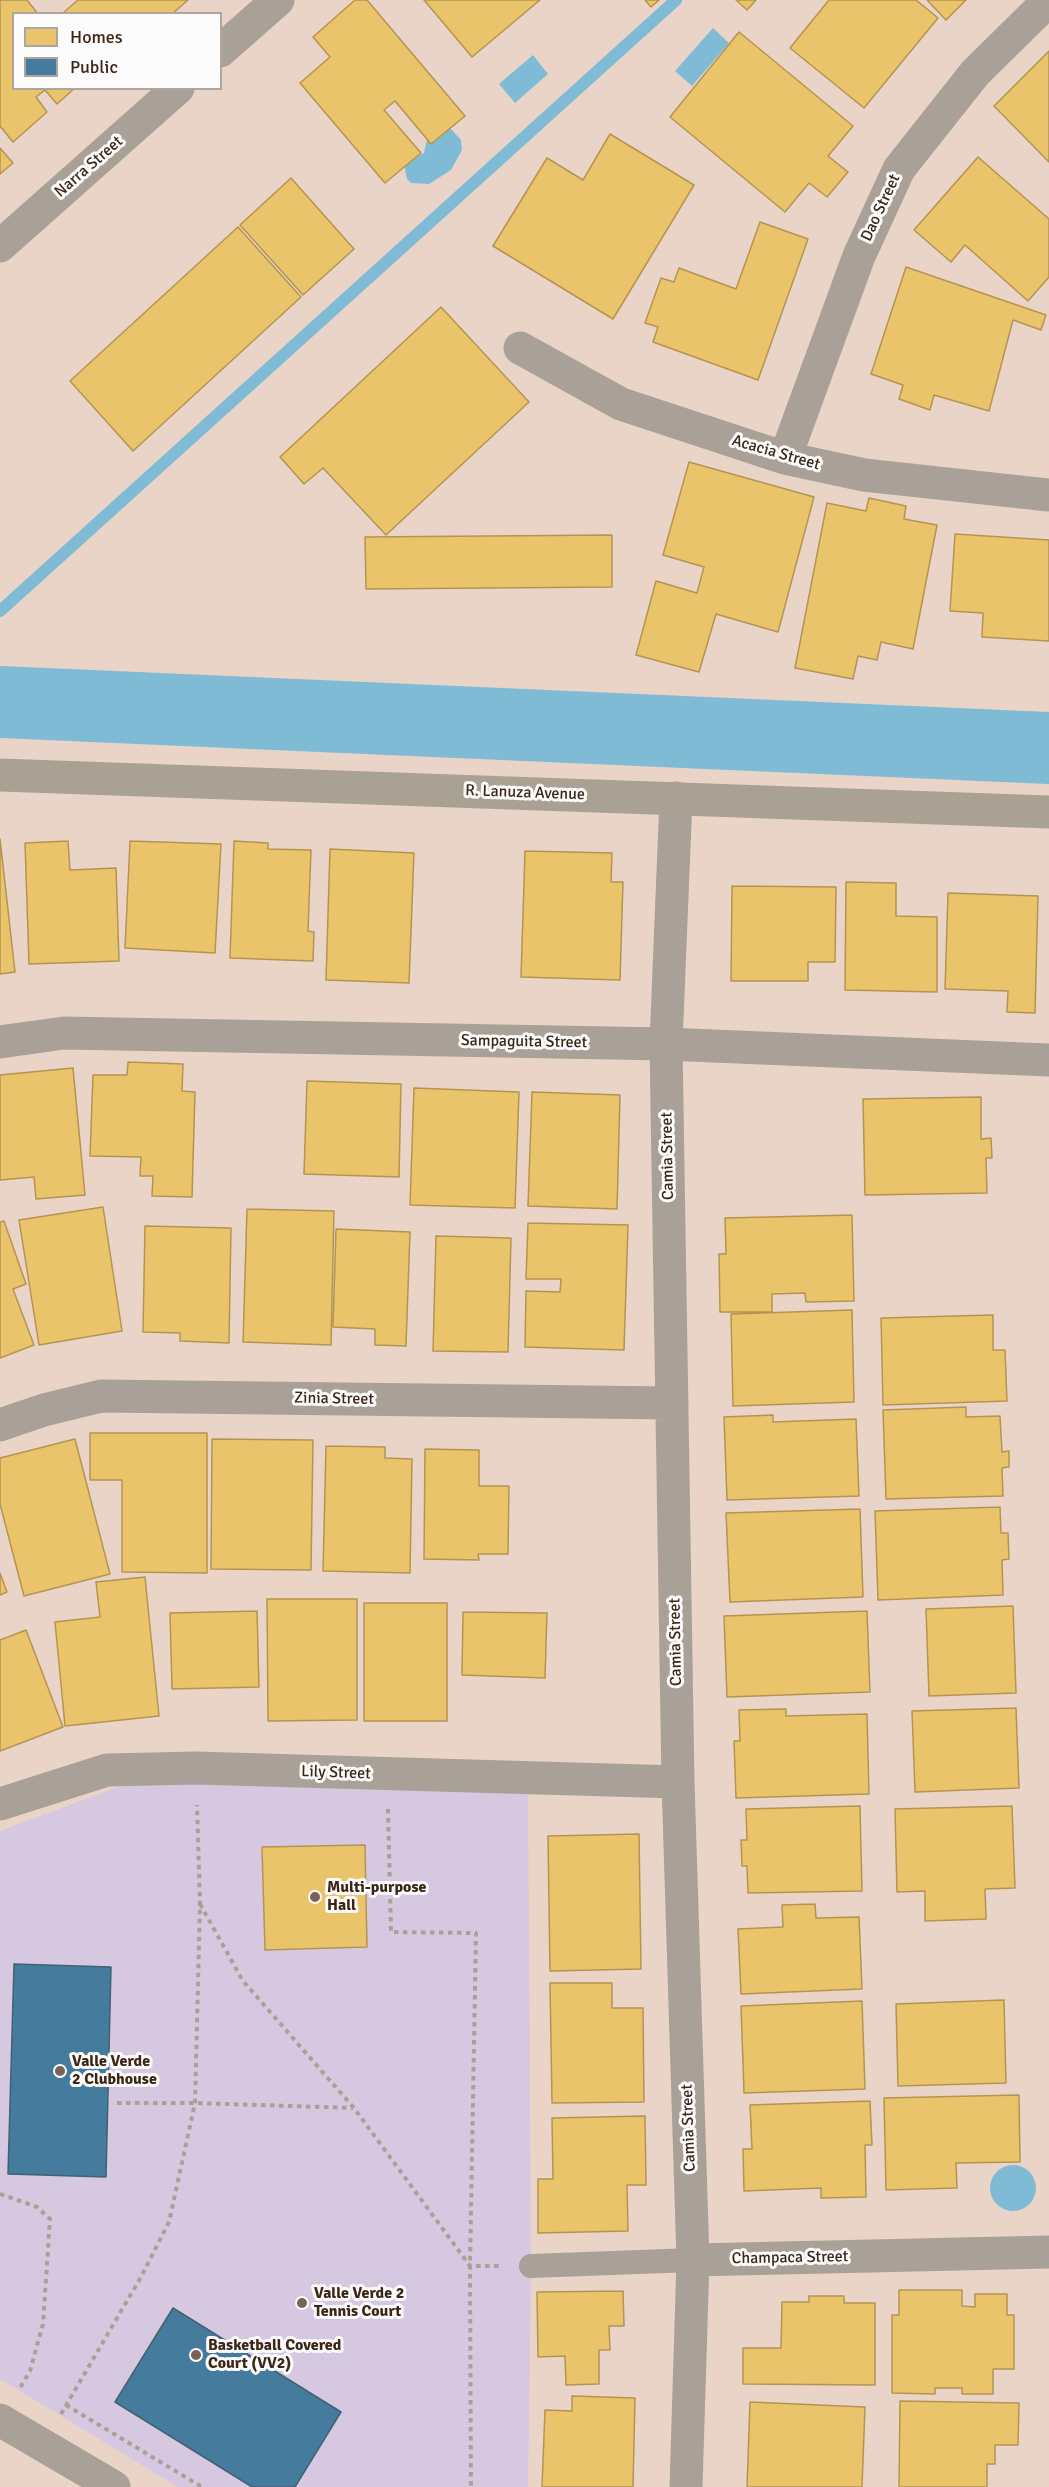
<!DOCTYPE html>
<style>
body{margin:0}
#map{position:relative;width:1049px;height:2487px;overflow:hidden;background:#ead4c8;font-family:Signika,sans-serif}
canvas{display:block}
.legend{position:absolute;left:12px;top:12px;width:210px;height:78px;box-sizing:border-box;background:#fbfbfb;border:2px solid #afa59f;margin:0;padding:8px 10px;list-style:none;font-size:18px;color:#3d2516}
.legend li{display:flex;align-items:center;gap:12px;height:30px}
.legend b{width:30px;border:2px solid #afa59f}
</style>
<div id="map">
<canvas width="1049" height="2487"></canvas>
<ul class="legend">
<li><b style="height:16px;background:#e9c46a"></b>Homes</li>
<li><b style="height:16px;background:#457b9d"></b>Public</li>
</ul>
</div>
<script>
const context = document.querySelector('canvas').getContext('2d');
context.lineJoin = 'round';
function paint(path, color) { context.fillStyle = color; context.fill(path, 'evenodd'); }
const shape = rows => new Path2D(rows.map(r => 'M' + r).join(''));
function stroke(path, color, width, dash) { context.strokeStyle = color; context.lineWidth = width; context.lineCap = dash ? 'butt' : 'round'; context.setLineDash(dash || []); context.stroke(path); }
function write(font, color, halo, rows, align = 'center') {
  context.font = font + ' Signika,sans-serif'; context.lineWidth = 6; context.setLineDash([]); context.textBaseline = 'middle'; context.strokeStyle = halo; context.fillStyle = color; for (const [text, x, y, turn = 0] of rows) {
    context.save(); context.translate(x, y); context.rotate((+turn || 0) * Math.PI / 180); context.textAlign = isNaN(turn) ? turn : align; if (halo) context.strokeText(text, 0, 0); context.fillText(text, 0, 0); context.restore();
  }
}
paint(shape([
 [139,1779,528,1793,531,2266,528,2487,178,2487,0,2379,0,1831]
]), '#d6c8e0');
paint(shape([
 [713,28,729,43,692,86,675,71],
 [533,55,548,74,515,103,499,84],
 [450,128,461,140,462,150,451,170,429,184,411,183,407,179,404,163,424,153,427,139],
 '990 2188a23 23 0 1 1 46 0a23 23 0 1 1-46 0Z'
]), '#80bbd6');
const homes = shape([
 [0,0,27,0,38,14,14,14,14,88,75,88,57,104,45,90,36,97,47,112,13,142,0,126,0,0],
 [78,0,188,0,172,14,65,14,64,12,78,0],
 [355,0,367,0,465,116,431,144,395,101,384,110,421,153,385,183,300,83,330,57,313,37,355,0],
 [424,0,540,0,472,57,424,0],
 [645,0,659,0,651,7,645,0],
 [736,0,756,0,747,10,736,0],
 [829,0,916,0,938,18,864,108,790,48,829,0],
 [927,0,966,0,946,20,927,0],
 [739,32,853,126,828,156,848,172,827,197,809,183,785,212,670,117,739,32],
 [1049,51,1049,162,994,106,1049,51],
 [610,134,694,185,613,319,493,246,547,158,583,180,610,134],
 [0,148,13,163,0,174,0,148],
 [978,157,1049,219,1049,277,1028,301,965,245,951,262,914,230,978,157],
 [291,178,354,249,303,295,240,225,291,178],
 [760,222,808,239,758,380,653,342,658,327,645,323,661,278,674,282,679,268,736,289,760,222],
 [238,227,301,297,133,451,70,381,238,227],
 [906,267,1046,315,1041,330,1013,320,989,411,934,395,930,410,899,399,903,385,871,374,906,267],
 [441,307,529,402,386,535,323,468,304,484,280,457,441,307],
 [689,462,814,497,778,632,716,614,699,672,636,655,656,581,697,593,704,567,663,555,689,462],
 [869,498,906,506,904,519,937,525,913,649,881,642,877,660,858,656,853,679,795,668,827,503,866,511,869,498],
 [955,534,1049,540,1049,641,982,637,983,613,950,611,955,534],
 [612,535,612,587,366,589,365,537,612,535],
 [0,839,15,972,0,974,0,839],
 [68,841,70,870,116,868,119,961,29,964,25,843,68,841],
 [130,841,221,844,215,953,125,948,130,841],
 [234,841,268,843,268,849,311,850,308,931,314,932,313,961,230,958,234,841],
 [330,849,414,853,409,983,326,980,330,849],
 [525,851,612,853,611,882,623,882,620,980,521,977,525,851],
 [846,882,896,883,896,916,937,917,937,992,845,990,846,882],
 [732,886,836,887,835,962,808,962,808,981,731,981,732,886],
 [948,893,1038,896,1035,1013,1007,1012,1008,991,945,989,948,893],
 [128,1062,183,1064,182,1091,195,1092,192,1197,152,1196,153,1176,140,1176,141,1157,90,1156,93,1075,127,1075,128,1062],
 [73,1068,85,1195,36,1199,34,1177,0,1180,0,1075,73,1068],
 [307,1081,401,1084,399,1177,304,1174,307,1081],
 [414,1088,519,1092,515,1208,410,1205,414,1088],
 [532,1092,620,1095,617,1209,528,1206,532,1092],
 [981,1097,981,1139,991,1138,992,1158,986,1158,987,1193,865,1195,863,1099,981,1097],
 [103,1207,122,1331,39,1345,19,1220,103,1207],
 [247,1209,334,1211,331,1345,243,1342,247,1209],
 [852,1215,854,1301,806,1302,805,1293,772,1294,772,1312,720,1312,719,1254,726,1254,725,1218,852,1215],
 [4,1221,26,1284,13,1289,34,1345,0,1358,0,1222,4,1221],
 [528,1223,628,1225,624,1350,525,1347,526,1291,560,1292,561,1279,526,1279,528,1223],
 [145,1226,231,1228,229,1343,180,1341,180,1333,143,1332,145,1226],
 [336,1229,410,1232,406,1346,375,1345,375,1329,333,1327,336,1229],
 [436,1236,511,1238,508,1352,433,1351,436,1236],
 [852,1310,854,1402,733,1406,731,1314,852,1310],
 [993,1315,993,1350,1005,1350,1007,1401,883,1405,881,1318,993,1315],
 [966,1407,966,1417,1000,1416,1002,1452,1009,1451,1009,1467,1002,1468,1003,1496,886,1499,883,1410,966,1407],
 [773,1415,773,1422,856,1419,859,1496,727,1500,724,1417,773,1415],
 [90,1433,207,1433,207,1573,122,1572,122,1480,90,1480,90,1433],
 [75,1439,110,1574,24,1596,0,1504,0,1458,75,1439],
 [212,1439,313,1440,311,1570,211,1569,212,1439],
 [326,1446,385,1447,385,1458,412,1459,410,1573,323,1571,326,1446],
 [425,1449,479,1450,479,1486,509,1486,508,1554,478,1554,479,1560,424,1559,425,1449],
 [1000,1507,1001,1533,1008,1533,1009,1559,1002,1560,1003,1595,878,1600,875,1511,1000,1507],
 [860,1509,863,1597,730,1602,726,1513,860,1509],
 [0,1573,7,1592,0,1595,0,1573],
 [145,1577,159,1716,65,1726,55,1622,100,1617,96,1582,145,1577],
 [267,1599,357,1599,357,1720,268,1721,267,1599],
 [364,1603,447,1603,447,1721,364,1721,364,1603],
 [1013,1606,1016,1693,929,1696,926,1609,1013,1606],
 [257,1611,259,1687,172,1689,170,1613,257,1611],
 [867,1611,870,1692,727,1697,724,1616,867,1611],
 [463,1612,547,1613,545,1678,462,1675,463,1612],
 [26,1630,63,1727,0,1751,0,1640,26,1630],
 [1016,1708,1019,1788,915,1792,912,1711,1016,1708],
 [786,1709,786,1716,867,1714,869,1794,736,1798,734,1741,740,1741,739,1710,786,1709],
 [860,1806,862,1891,748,1893,747,1866,742,1866,741,1840,747,1840,746,1809,860,1806],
 [1012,1806,1015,1888,985,1889,986,1919,925,1921,925,1891,897,1892,895,1809,1012,1806],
 [639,1834,641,1969,550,1971,548,1836,639,1834],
 [365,1845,367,1947,265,1950,262,1847,365,1845],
 [815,1904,816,1918,859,1917,862,1989,741,1994,738,1929,783,1927,782,1905,815,1904],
 [550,1983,612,1983,612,2008,643,2008,644,2102,552,2103,550,1983],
 [1004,2000,1006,2083,898,2086,896,2004,1004,2000],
 [862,2001,865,2089,744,2093,741,2006,862,2001],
 [1019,2095,1020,2162,956,2163,957,2188,886,2190,884,2098,1019,2095],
 [870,2101,872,2145,865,2145,866,2197,821,2198,821,2188,744,2191,743,2149,752,2149,750,2105,870,2101],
 [645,2116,646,2185,627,2185,628,2231,538,2233,538,2179,553,2179,552,2118,645,2116],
 [899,2290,962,2290,962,2306,975,2307,975,2294,1007,2294,1007,2315,1014,2315,1014,2369,993,2369,993,2394,962,2394,962,2388,935,2388,935,2394,892,2393,892,2315,899,2315,899,2290],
 [623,2291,624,2326,609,2326,610,2350,599,2350,599,2384,566,2385,565,2356,538,2357,537,2292,623,2291],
 [809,2296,844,2296,844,2303,875,2303,875,2385,743,2384,743,2348,781,2348,782,2302,809,2302,809,2296],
 [572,2396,635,2398,633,2487,542,2487,545,2410,572,2411,572,2396],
 [900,2401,1019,2403,1018,2445,995,2445,995,2464,987,2464,987,2487,899,2487,900,2401],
 [750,2402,865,2407,862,2487,747,2487,750,2402]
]);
paint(homes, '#e9c46a');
stroke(homes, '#b59451', 1.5);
const public = shape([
 [14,1964,111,1967,106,2177,8,2174,14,1964],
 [173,2308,341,2412,295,2487,252,2487,115,2402,173,2308]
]);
paint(public, '#457b9d');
stroke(public, '#436174', 1.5);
stroke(shape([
 [0,611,676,0]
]), '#80bbd6', 12);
stroke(shape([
 [0,702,1049,748]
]), '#80bbd6', 72);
stroke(shape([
 [388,1809,391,1932,476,1933,470,2266,471,2487],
 [200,1904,243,1981,354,2108,470,2266,499,2266],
 [117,2103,195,2103,353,2108],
 [0,2194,37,2207,50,2219,43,2324,30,2371,20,2388],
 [66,2405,202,2487],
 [61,2414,141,2277,169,2222,195,2103,200,1904,197,1805]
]), '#aaa096', 4, [4.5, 4.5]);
stroke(shape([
 [531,2266,693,2260]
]), '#a9a197', 24);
stroke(shape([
 [220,51,278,0],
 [0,246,178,88],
 [520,348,621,404,785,458,864,475,1049,495],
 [785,458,859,256,899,169,975,73,1049,0],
 [676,798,666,1044,678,1782,693,2260,686,2487],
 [0,1042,64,1033,666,1044,1049,1060],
 [0,1425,44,1410,101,1396,672,1403],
 [0,1804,107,1770,196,1768,678,1782],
 [693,2260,1049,2252],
 [0,2420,114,2487]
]), '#a9a197', 33);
stroke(shape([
 [0,775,1049,812]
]), '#aaa195', 33);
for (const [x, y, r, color] of [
 [315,1897,6,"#7a6254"],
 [60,2071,6,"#7a6254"],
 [302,2303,6,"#7a6254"],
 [196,2355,6,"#7a6254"]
]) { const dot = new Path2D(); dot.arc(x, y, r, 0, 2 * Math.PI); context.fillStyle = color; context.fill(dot); stroke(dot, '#fbfbfb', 2); }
write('16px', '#3d2516', '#fbfbfb', [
 ["Narra Street",89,167,-41],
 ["Dao Street",881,208,-65],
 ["Acacia Street",776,453,16],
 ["R. Lanuza Avenue",525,793,2],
 ["Sampaguita Street",524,1042,1],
 ["Camia Street",668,1156,-91],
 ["Zinia Street",334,1399,1],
 ["Camia Street",676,1642,-91],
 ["Lily Street",336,1773,2],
 ["Camia Street",689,2128,-92],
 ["Champaca Street",790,2258,-1]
]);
write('bold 16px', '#3d2516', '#fbfbfb', [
 ["Multi-purpose",327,1888],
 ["Hall",327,1906],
 ["Valle Verde",72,2062],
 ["2 Clubhouse",72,2080],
 ["Valle Verde 2",314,2294],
 ["Tennis Court",314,2312],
 ["Basketball Covered",208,2346],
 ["Court (VV2)",208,2364]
], 'left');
</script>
